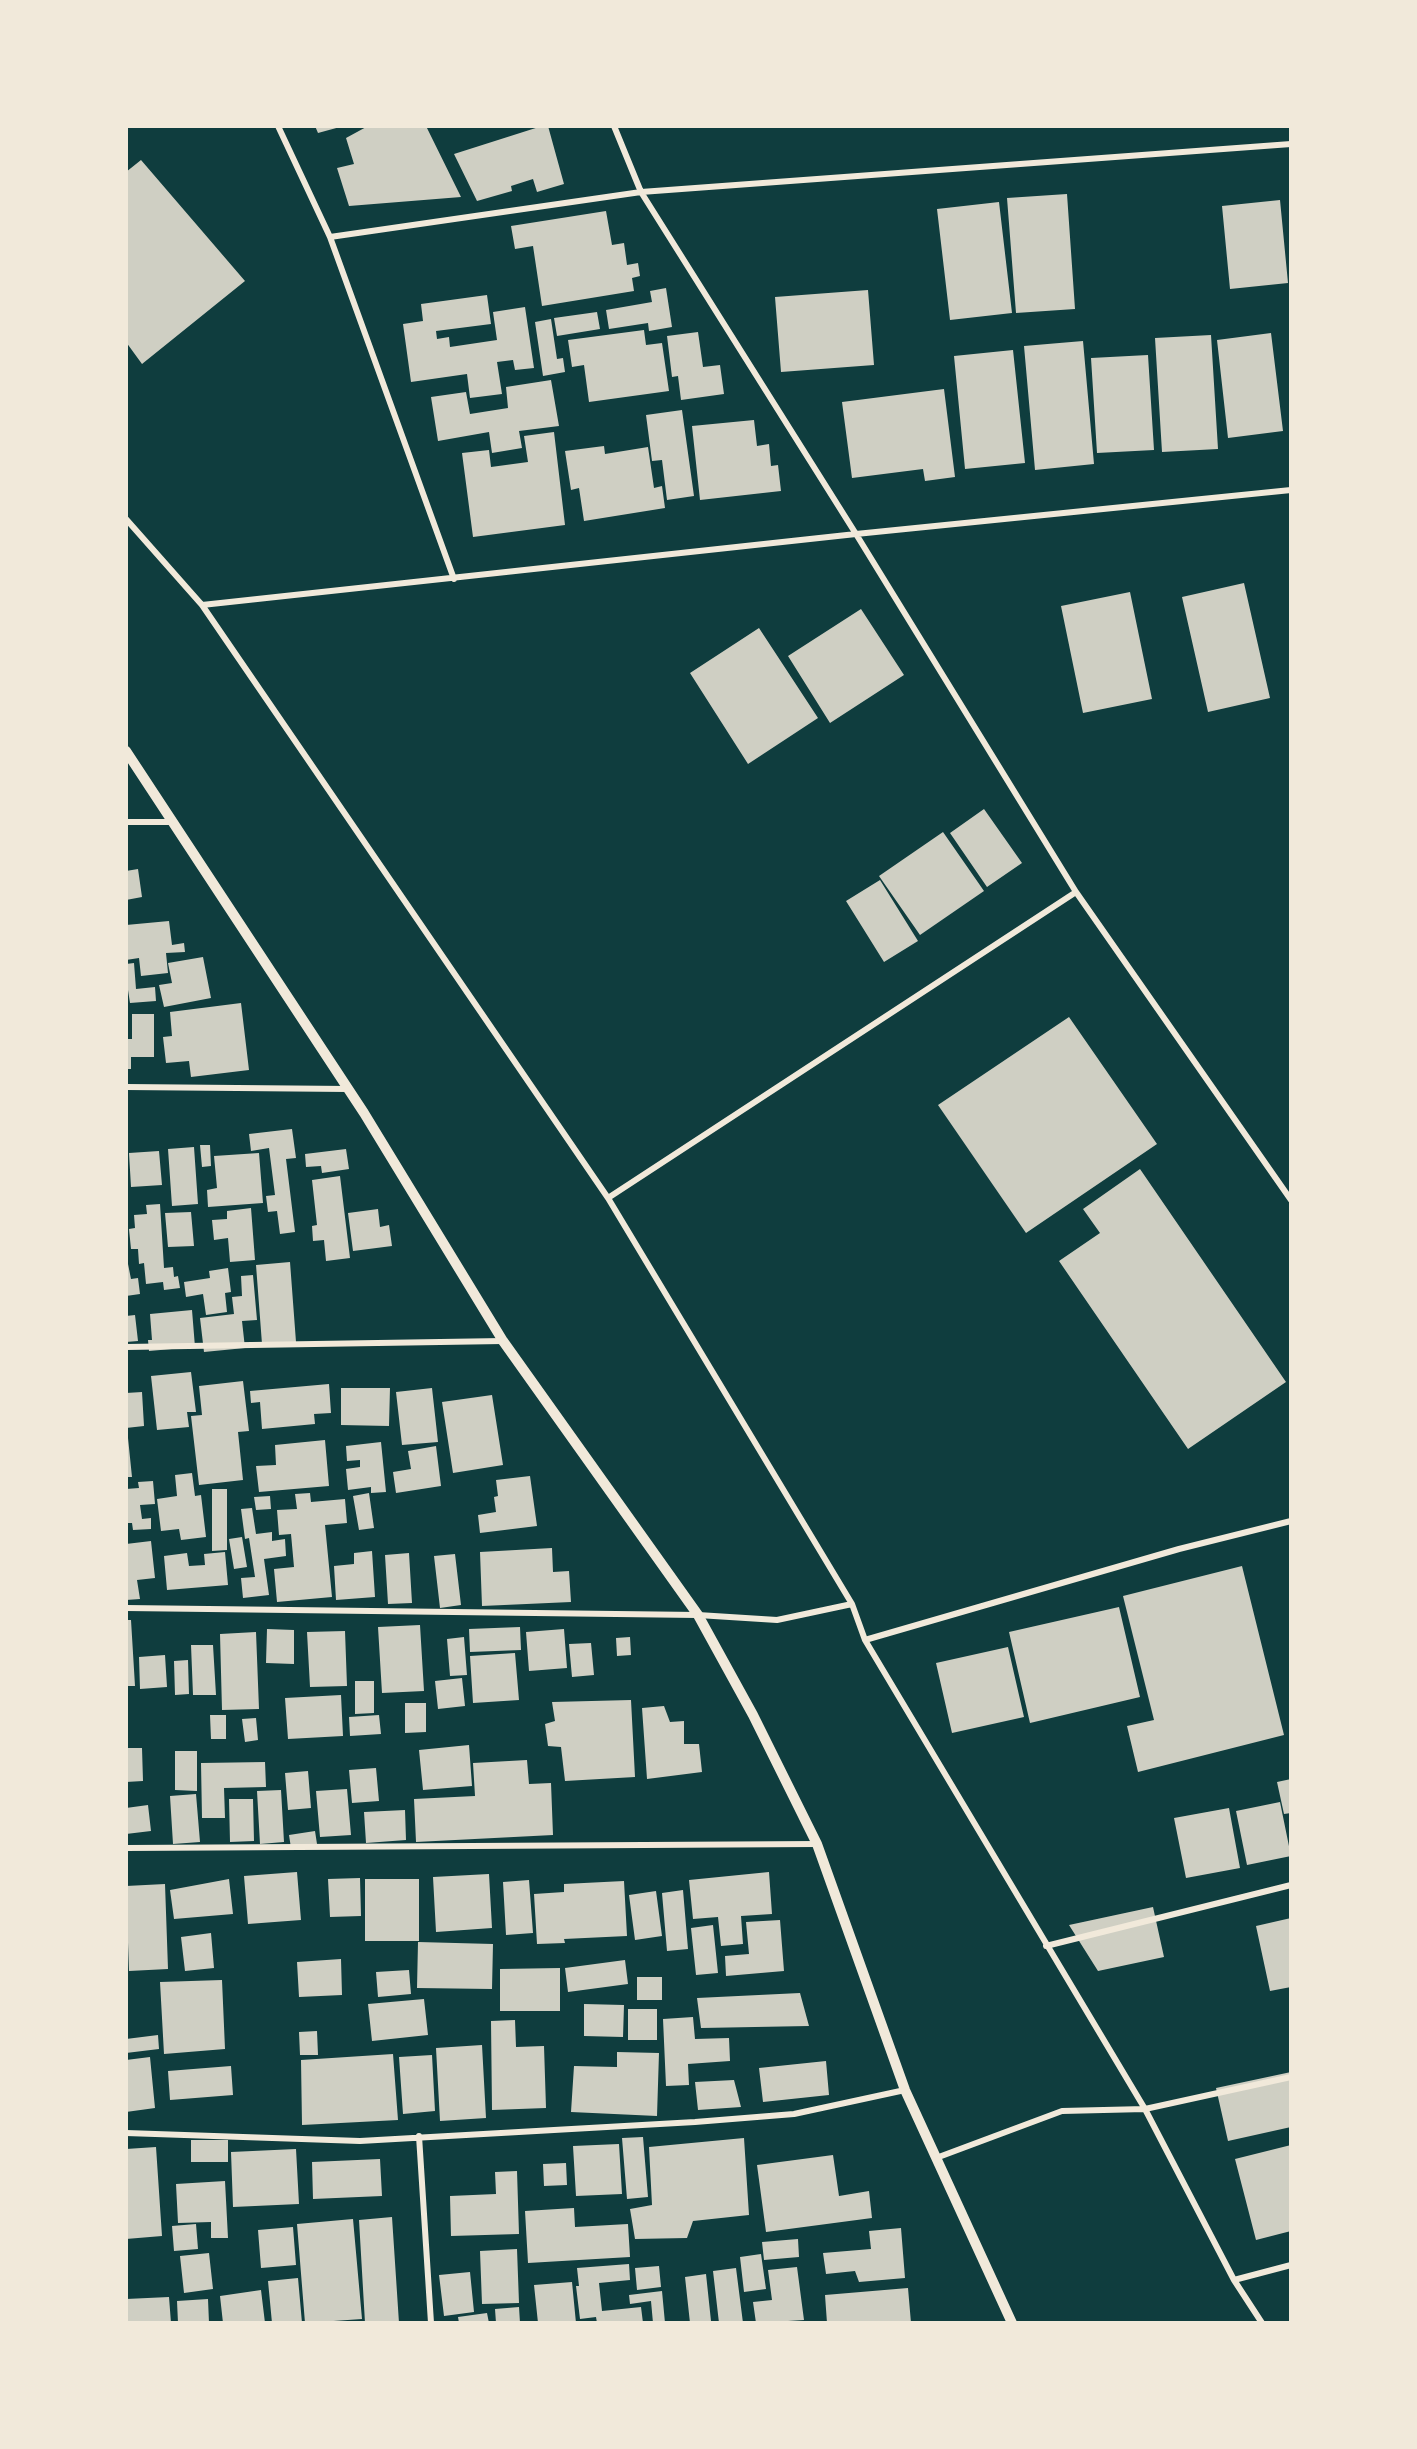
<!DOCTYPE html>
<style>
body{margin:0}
#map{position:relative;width:1417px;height:2449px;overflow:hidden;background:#0f3d3e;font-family:Ubuntu,sans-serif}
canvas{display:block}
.frame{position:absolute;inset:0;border:128px solid #f1e9da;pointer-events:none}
</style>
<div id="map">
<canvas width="1417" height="2449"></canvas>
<div class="frame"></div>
</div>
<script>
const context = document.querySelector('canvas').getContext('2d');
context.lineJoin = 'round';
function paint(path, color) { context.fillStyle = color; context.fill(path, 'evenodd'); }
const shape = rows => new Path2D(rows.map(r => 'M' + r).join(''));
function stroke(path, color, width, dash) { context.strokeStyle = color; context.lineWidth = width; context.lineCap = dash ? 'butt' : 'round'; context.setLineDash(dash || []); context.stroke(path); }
paint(shape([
 [315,126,339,126,340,127,318,133],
 [368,126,426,126,461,197,349,206,337,168,354,164,346,138],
 [542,126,548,126,564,184,537,192,533,179,511,186,512,191,477,201,454,154],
 [141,160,245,281,142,364,126,342,126,172],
 [1067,194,1075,309,1016,313,1007,198],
 [1280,200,1288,283,1230,289,1222,206],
 [999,202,1012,313,950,320,937,209],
 [606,211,612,245,624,243,627,265,638,263,640,276,632,278,634,291,542,306,533,246,515,249,511,226],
 [666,288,672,327,649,331,648,323,609,329,606,310,652,302,650,291],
 [868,290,874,365,781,372,775,297],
 [487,295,491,324,436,331,437,339,449,337,450,347,497,340,493,312,525,307,534,368,515,370,513,360,497,362,502,394,470,398,467,374,411,382,403,324,423,321,421,304],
 [597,312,600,329,557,336,554,318],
 [551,319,557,359,563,358,565,372,543,376,535,322],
 [644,330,646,345,662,343,669,391,589,402,584,365,572,367,568,340],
 [698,332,703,367,720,365,724,394,681,400,678,376,672,377,667,336],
 [1271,333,1283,431,1228,438,1217,340],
 [1211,335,1218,449,1162,452,1155,338],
 [1083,341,1094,464,1035,470,1024,346],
 [1013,350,1025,463,965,469,954,356],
 [1148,355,1154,450,1097,453,1091,358],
 [551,380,559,426,519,431,522,448,492,453,489,432,438,441,431,397,466,392,470,414,508,408,506,387],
 [944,389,955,477,925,481,923,469,852,478,842,402],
 [682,410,694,496,667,500,662,460,652,461,646,415],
 [754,420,757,446,769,444,771,466,778,465,781,491,700,500,692,426],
 [554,432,565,525,473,537,462,453,489,450,491,467,528,462,524,436],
 [604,446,605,454,648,447,654,488,662,486,665,508,584,521,579,488,571,490,565,451],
 [1244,583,1270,698,1208,712,1182,597],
 [1130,592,1152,699,1083,713,1061,606],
 [861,609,904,675,830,723,788,656],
 [759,628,818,718,748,764,690,673],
 [984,809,1022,863,987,887,950,833],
 [943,832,984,891,920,935,879,876],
 [138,869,142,897,126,900,126,871],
 [880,880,918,941,884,962,846,901],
 [169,921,172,945,184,943,185,952,166,953,168,973,141,976,139,958,126,960,126,925],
 [203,957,211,998,164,1007,159,985,172,983,168,963],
 [134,963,136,989,155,987,156,1001,130,1003,128,990,126,990,126,964],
 [241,1003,249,1070,191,1077,189,1061,166,1063,163,1037,172,1036,170,1012],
 [132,1014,154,1014,154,1057,131,1057,131,1069,126,1069,126,1039,132,1039],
 [1069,1017,1157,1144,1026,1233,938,1105],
 [292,1129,296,1158,286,1159,295,1232,280,1234,277,1211,268,1212,266,1196,275,1195,269,1148,251,1151,249,1134],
 [200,1145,210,1145,211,1166,202,1167],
 [194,1147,198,1204,172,1206,168,1149],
 [346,1149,349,1169,322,1173,321,1166,306,1167,305,1154],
 [159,1151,162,1185,131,1187,129,1153],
 [259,1153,263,1203,208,1207,207,1190,217,1188,214,1156],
 [1140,1169,1286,1382,1188,1449,1059,1261,1100,1233,1083,1209],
 [340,1176,350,1258,326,1261,324,1240,313,1241,312,1226,317,1225,312,1180],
 [160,1204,164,1268,173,1267,174,1277,178,1276,180,1288,164,1290,163,1282,146,1284,144,1263,139,1264,138,1249,131,1249,129,1229,135,1228,134,1215,147,1214,146,1205],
 [251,1208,255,1260,230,1262,228,1238,214,1240,212,1220,227,1219,227,1211],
 [378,1209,380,1227,389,1225,392,1246,353,1251,348,1213],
 [191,1212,194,1246,168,1247,165,1213],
 [290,1262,296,1342,262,1344,256,1265],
 [126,1264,128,1264,131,1279,138,1278,140,1294,126,1296],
 [228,1268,231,1292,225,1293,227,1312,206,1315,203,1294,186,1297,184,1282,210,1278,209,1271],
 [253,1275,257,1320,242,1321,245,1348,204,1352,200,1318,234,1314,232,1297,242,1296,241,1276],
 [192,1310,195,1347,149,1351,148,1340,152,1340,150,1314],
 [135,1315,138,1341,126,1342,126,1316],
 [191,1372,196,1412,187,1412,189,1427,157,1430,151,1376],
 [243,1381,249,1431,238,1432,243,1480,199,1485,191,1416,202,1415,199,1386],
 [329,1384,331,1413,314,1414,315,1424,262,1429,260,1402,251,1403,250,1391],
 [341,1388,390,1388,389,1426,341,1425],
 [432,1388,438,1442,402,1445,396,1392],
 [142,1392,144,1426,126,1428,126,1393],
 [492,1395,503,1465,453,1473,442,1402],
 [126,1438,128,1438,132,1477,126,1477],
 [325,1440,329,1486,259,1492,256,1466,276,1465,275,1445],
 [381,1442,386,1492,371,1493,371,1487,348,1490,346,1469,360,1467,360,1460,347,1461,346,1446],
 [436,1446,441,1486,396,1493,393,1472,411,1469,408,1451],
 [192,1473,195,1496,201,1495,206,1537,181,1540,179,1529,161,1531,157,1499,177,1496,175,1475],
 [530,1476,537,1526,480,1533,478,1515,496,1512,494,1497,498,1496,496,1480],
 [153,1481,155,1504,140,1505,142,1519,151,1518,151,1529,133,1530,132,1523,126,1523,126,1489,139,1488,138,1482],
 [212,1489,227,1489,227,1550,212,1551],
 [310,1493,311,1502,345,1499,347,1523,325,1525,332,1597,277,1602,274,1569,294,1567,291,1534,279,1535,277,1510,297,1509,295,1494],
 [369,1493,374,1528,359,1530,353,1496],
 [270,1496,271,1509,256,1510,254,1497],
 [252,1508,256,1534,272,1532,272,1541,285,1539,286,1556,264,1559,269,1595,243,1598,241,1578,255,1577,249,1538,245,1539,241,1509],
 [242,1537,247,1567,234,1569,229,1539],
 [151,1541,155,1578,137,1580,140,1599,126,1600,126,1544],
 [552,1548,553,1572,569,1571,571,1602,482,1606,480,1552],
 [372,1551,375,1597,336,1600,334,1566,354,1564,354,1553],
 [225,1552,228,1585,167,1590,164,1556,187,1553,189,1566,205,1565,204,1554],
 [409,1553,412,1603,388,1604,385,1555],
 [455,1554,461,1605,440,1608,434,1556],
 [1242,1566,1284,1735,1138,1772,1127,1726,1154,1720,1123,1596],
 [1119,1607,1140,1697,1030,1723,1009,1632],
 [126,1620,131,1620,135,1686,126,1686],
 [420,1625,424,1691,382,1693,378,1627],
 [520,1627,521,1650,470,1652,469,1629],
 [267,1629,294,1630,294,1664,266,1663],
 [564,1629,567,1668,529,1671,526,1632],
 [345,1631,347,1686,310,1687,307,1632],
 [256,1632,259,1709,222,1710,220,1634],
 [464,1637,467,1675,450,1676,447,1639],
 [630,1637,631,1655,617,1656,616,1638],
 [591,1643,594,1675,572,1677,569,1644],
 [191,1645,213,1645,216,1695,193,1695],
 [1008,1647,1024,1717,952,1733,936,1663],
 [515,1653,519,1700,473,1703,470,1656],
 [165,1655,167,1687,140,1689,139,1657],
 [188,1660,189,1694,175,1695,174,1661],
 [462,1678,465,1706,438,1709,435,1681],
 [355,1681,374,1681,374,1713,355,1714],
 [341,1695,343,1736,288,1739,285,1698],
 [631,1700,635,1777,565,1781,561,1747,548,1746,545,1724,555,1721,552,1702],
 [405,1703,426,1703,426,1732,405,1733],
 [664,1706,670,1722,684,1721,684,1744,699,1744,702,1772,647,1779,642,1708],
 [210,1715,226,1715,226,1739,211,1739],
 [379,1715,381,1734,350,1736,349,1717],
 [256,1718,258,1740,245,1742,242,1719],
 [469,1745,472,1786,423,1790,419,1750],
 [126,1748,142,1748,143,1781,126,1782],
 [175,1751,197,1751,197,1791,175,1790],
 [527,1760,529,1784,551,1783,553,1835,416,1842,414,1799,475,1796,473,1763],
 [265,1762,266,1787,224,1788,225,1818,202,1818,201,1763],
 [376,1768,379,1801,352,1803,349,1770],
 [308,1771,311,1808,288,1810,285,1773],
 [1291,1779,1291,1813,1284,1814,1277,1782],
 [347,1789,351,1835,320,1837,316,1791],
 [281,1790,284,1842,260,1844,257,1791],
 [196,1794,200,1842,173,1844,170,1796],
 [229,1799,253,1799,254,1841,230,1842],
 [1280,1802,1291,1856,1247,1865,1236,1811],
 [148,1805,151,1831,126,1834,126,1808],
 [1229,1808,1240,1868,1186,1878,1174,1818],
 [405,1810,406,1840,366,1843,364,1812],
 [315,1831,317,1844,291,1848,289,1835],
 [297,1872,301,1920,248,1924,244,1876],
 [769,1872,772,1914,741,1916,743,1944,721,1946,718,1917,693,1919,689,1880],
 [489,1874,492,1928,436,1932,433,1877],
 [360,1878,361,1916,330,1917,328,1879],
 [229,1879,233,1914,174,1919,170,1890],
 [365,1879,419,1879,419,1941,365,1941],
 [529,1880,533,1933,506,1935,503,1882],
 [624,1881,627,1936,564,1939,565,1943,537,1944,534,1894,564,1892,564,1884],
 [165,1884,168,1969,129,1971,126,1886],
 [683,1890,688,1949,667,1951,662,1893],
 [656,1891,662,1936,635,1940,629,1895],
 [1153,1907,1164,1957,1098,1971,1069,1925],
 [1291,1918,1291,1987,1270,1991,1256,1926],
 [780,1920,784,1971,726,1976,725,1956,749,1954,746,1922],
 [713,1925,718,1973,696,1975,691,1928],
 [211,1933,214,1968,185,1971,181,1937],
 [418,1942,493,1944,492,1989,417,1988],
 [341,1959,342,1995,299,1997,297,1962],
 [625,1960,628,1984,568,1992,565,1968],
 [560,1968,560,2011,500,2011,500,1969],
 [409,1970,411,1994,378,1997,376,1972],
 [637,1977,662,1977,662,2000,637,2000],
 [222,1980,225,2049,164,2054,160,1982],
 [800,1993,809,2026,701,2028,697,1998],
 [424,1999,428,2035,372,2041,368,2004],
 [584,2004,624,2005,623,2037,584,2036],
 [628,2009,657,2009,657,2040,628,2040],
 [693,2017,695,2039,729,2038,730,2061,688,2064,689,2085,666,2086,663,2019],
 [515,2020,516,2047,544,2046,546,2108,492,2110,491,2021],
 [317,2031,318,2055,300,2055,299,2032],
 [158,2035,159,2049,126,2053,126,2039],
 [482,2045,486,2118,440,2121,436,2048],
 [617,2052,659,2053,657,2116,571,2112,574,2066,617,2067],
 [393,2054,398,2120,302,2125,301,2060],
 [432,2055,435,2111,403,2114,399,2057],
 [150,2057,155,2108,126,2112,126,2060],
 [826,2061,829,2095,763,2102,759,2068],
 [231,2066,233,2095,170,2100,168,2071],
 [1291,2072,1291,2127,1228,2141,1216,2088],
 [734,2080,741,2107,698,2110,695,2082],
 [643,2137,648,2197,627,2199,622,2138],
 [744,2138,749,2215,693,2221,687,2238,635,2239,630,2209,652,2205,649,2147],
 [191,2140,228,2140,228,2162,191,2162],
 [619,2144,622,2194,576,2196,573,2146],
 [1291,2145,1291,2231,1256,2240,1235,2159],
 [156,2147,162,2236,126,2239,126,2149],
 [296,2149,299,2204,233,2207,231,2152],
 [833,2155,839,2196,869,2191,872,2218,766,2232,757,2165],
 [380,2159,382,2196,313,2199,312,2162],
 [566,2163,567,2185,544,2186,543,2164],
 [517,2171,519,2234,451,2236,450,2196,496,2194,495,2172],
 [225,2181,228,2238,211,2238,211,2222,178,2223,176,2184],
 [574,2208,575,2227,628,2224,630,2257,528,2263,525,2211],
 [392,2217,399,2323,365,2323,359,2220],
 [353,2219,362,2319,305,2323,297,2224],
 [196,2224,198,2249,174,2251,172,2226],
 [293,2227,296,2265,261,2268,258,2230],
 [901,2228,905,2278,859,2282,855,2271,826,2274,823,2253,871,2249,869,2231],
 [798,2239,799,2257,764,2260,762,2242],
 [517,2249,519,2303,482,2304,480,2251],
 [209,2253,213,2289,184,2293,180,2256],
 [761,2254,766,2289,744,2292,740,2257],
 [629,2264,630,2280,599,2283,602,2311,641,2307,643,2323,597,2323,596,2317,580,2319,576,2286,579,2286,577,2268],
 [659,2266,661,2287,637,2290,635,2268],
 [797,2267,804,2320,756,2323,753,2302,772,2300,768,2270],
 [736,2268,743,2323,719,2323,713,2271],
 [470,2272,474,2312,444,2316,439,2275],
 [706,2274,711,2321,690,2323,685,2277],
 [298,2278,302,2323,272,2323,268,2281],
 [572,2282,576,2323,538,2323,534,2285],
 [908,2288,911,2323,827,2323,825,2295],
 [261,2290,265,2323,223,2323,220,2296],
 [662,2291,665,2323,653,2323,651,2301,630,2304,629,2295],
 [169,2297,171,2323,126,2323,126,2299],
 [208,2299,209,2323,178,2323,177,2301],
 [519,2307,520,2323,496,2323,495,2309],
 [487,2313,489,2323,459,2323,458,2317]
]), '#cfcfc3');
stroke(shape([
 [278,126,330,237,454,579],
 [614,126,641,192,856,534,1076,892,1291,1200],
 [330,237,641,192,1291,144],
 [126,519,202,605,608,1198,852,1604,865,1640,1145,2109,1234,2280,1262,2323],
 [202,605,856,534,1291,490],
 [126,822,172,822],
 [126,1087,348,1089],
 [608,1198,1076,892],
 [126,1347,503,1341],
 [126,1608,698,1615,777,1620,852,1604],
 [865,1640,1179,1549,1291,1521],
 [126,1848,817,1844],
 [1046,1946,1291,1885],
 [126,2133,360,2141,695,2122,794,2114,905,2090],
 [419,2136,431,2323],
 [936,2158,1062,2111,1145,2109,1291,2077],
 [1234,2280,1291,2265]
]), '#f1e9da', 6);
stroke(shape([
 [126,751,364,1113,503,1341,698,1615,753,1715,817,1844,905,2090,1012,2323]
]), '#f1e9da', 10);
</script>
